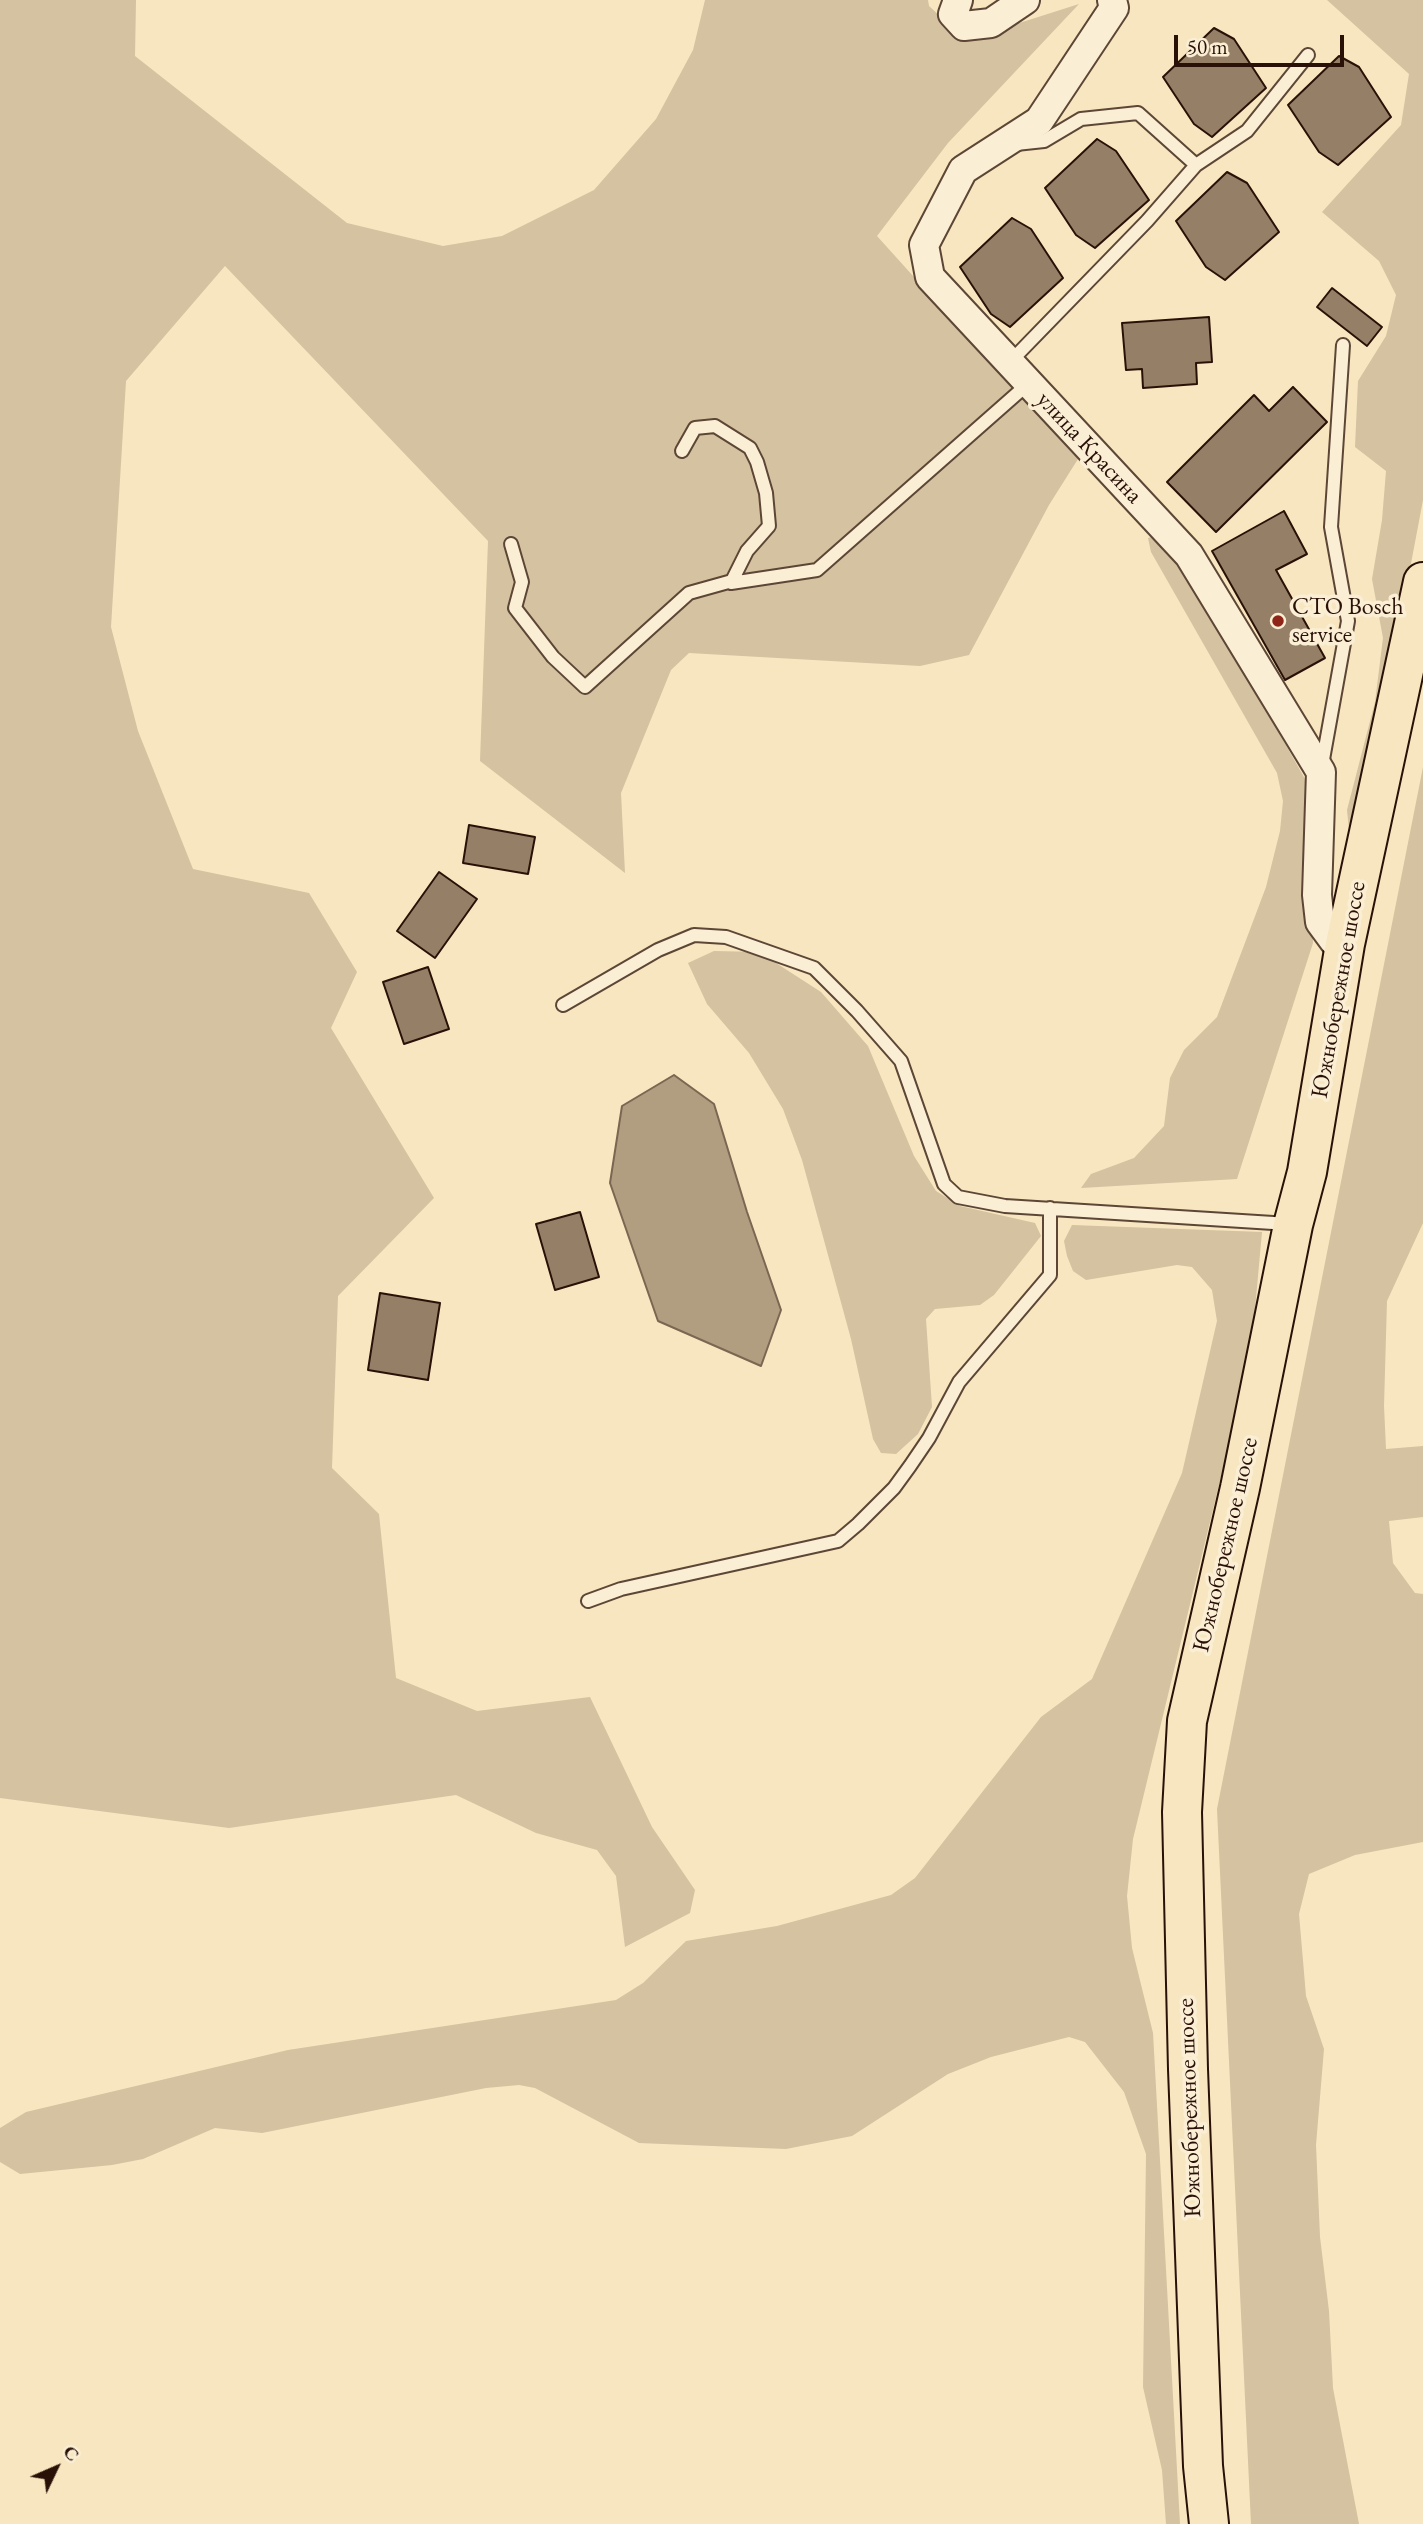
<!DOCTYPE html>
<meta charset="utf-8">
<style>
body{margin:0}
#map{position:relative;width:1423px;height:2524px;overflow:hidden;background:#f7e6bf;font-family:"EB Garamond",serif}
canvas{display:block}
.north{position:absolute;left:21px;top:2433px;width:70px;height:70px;-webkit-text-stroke:5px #faefd5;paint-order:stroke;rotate:46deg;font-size:19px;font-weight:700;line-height:28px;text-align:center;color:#2a1108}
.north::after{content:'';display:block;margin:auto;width:24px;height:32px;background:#2a1108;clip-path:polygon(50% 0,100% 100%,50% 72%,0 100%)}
.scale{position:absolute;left:1174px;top:35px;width:170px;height:32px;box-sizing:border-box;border:4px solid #2a1108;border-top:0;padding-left:9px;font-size:21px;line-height:24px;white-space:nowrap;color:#2a1108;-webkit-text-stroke:5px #faefd5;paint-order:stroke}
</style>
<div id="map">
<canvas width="1423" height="2524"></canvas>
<div class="north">С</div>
<div class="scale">50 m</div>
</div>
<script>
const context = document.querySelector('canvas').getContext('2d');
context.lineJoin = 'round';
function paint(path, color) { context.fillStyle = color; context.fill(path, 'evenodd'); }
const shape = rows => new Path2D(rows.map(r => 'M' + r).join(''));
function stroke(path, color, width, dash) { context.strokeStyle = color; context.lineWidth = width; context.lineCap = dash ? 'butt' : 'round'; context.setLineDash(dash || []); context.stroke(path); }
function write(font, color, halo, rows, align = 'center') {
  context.font = font + ' "EB Garamond",serif'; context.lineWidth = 7; context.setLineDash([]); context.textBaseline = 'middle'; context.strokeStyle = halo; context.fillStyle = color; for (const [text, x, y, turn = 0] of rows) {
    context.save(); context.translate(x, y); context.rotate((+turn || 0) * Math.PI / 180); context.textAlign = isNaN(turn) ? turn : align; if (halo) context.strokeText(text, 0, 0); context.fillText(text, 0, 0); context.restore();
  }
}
paint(shape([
 [0,0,136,0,135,56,347,223,443,246,502,236,594,190,656,119,693,50,705,0,928,0,929,6,966,40,1079,4,948,143,877,236,1078,459,1049,505,969,655,920,666,689,653,671,670,621,793,625,873,480,761,488,541,225,266,126,381,111,627,138,731,193,869,309,893,357,972,331,1028,434,1198,338,1296,332,1468,379,1514,396,1678,477,1711,590,1697,652,1827,695,1890,690,1913,625,1947,616,1876,597,1850,536,1833,456,1795,229,1828,0,1798],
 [1327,0,1423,0,1423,500,1353,870,1347,810,1375,702,1383,638,1372,579,1382,520,1386,471,1355,447,1358,381,1386,336,1396,295,1379,261,1322,212,1401,125,1409,74],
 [1162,534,1182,561,1305,779,1313,943,1237,1179,1081,1188,1091,1174,1134,1158,1164,1126,1170,1078,1184,1050,1217,1017,1266,887,1280,831,1283,801,1277,773,1151,552,1148,538],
 [1423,767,1423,1223,1387,1301,1384,1406,1386,1449,1423,1446,1423,1517,1389,1521,1393,1563,1415,1593,1423,1594,1423,1842,1355,1855,1309,1874,1299,1914,1306,1996,1324,2049,1316,2145,1320,2237,1329,2311,1333,2388,1359,2524,1251,2524,1217,1809],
 [714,951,759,952,821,992,868,1046,914,1156,936,1191,960,1206,1035,1223,1041,1236,994,1295,980,1305,935,1309,926,1319,932,1407,918,1434,896,1454,881,1453,873,1439,851,1339,802,1160,783,1109,749,1053,707,1004,688,963],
 [1072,1225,1262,1232,1251,1353,1133,1839,1127,1896,1132,1948,1153,2033,1180,2524,1166,2524,1162,2470,1143,2387,1146,2154,1124,2092,1085,2042,1069,2037,991,2057,948,2074,852,2136,786,2149,639,2143,535,2088,519,2085,486,2088,262,2133,215,2128,143,2159,112,2165,20,2174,0,2162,0,2128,26,2112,288,2050,616,2000,643,1983,686,1941,777,1926,891,1895,915,1878,1041,1717,1092,1679,1182,1473,1217,1321,1212,1290,1192,1267,1177,1265,1086,1280,1073,1271,1067,1256,1064,1241]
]), '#d4c2a0');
const water = shape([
 [674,1075,714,1104,747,1212,781,1310,761,1366,658,1321,610,1183,622,1106,674,1075]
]);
paint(water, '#b19e81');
stroke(water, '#7b6651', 2);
const building = shape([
 [1214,28,1234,39,1266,88,1212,137,1194,124,1163,77,1214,28],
 [1339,56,1359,67,1391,117,1338,165,1319,152,1288,105,1339,56],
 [1097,139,1116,151,1149,200,1095,248,1076,235,1045,188,1097,139],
 [1227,172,1247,183,1279,232,1225,280,1206,267,1176,221,1227,172],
 [1012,218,1031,229,1063,278,1010,327,991,314,960,267,1012,218],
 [1332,288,1382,327,1367,346,1317,307,1332,288],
 [1209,317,1212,362,1196,363,1197,384,1143,388,1142,369,1126,370,1122,323,1209,317],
 [1293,387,1327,422,1216,532,1167,482,1254,395,1269,411,1293,387],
 [1284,511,1307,554,1276,570,1325,658,1285,680,1212,551,1284,511],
 [469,825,535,837,528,874,463,863,469,825],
 [439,872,477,899,435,958,397,931,439,872],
 [428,967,449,1029,404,1044,383,982,428,967],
 [580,1212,599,1277,555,1290,536,1224,580,1212],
 [380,1293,440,1303,428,1380,368,1370,380,1293]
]);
paint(building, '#958067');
stroke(building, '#2a1108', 2);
const service = shape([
 [1016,144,1044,141,1081,119,1138,113,1196,165],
 [1010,362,1147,221,1196,165,1247,131,1308,55],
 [682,451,695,428,715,426,750,448,757,462,766,493,769,526,747,551,731,583,817,570,1029,383],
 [511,544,522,582,515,608,553,657,585,687,689,593,732,581],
 [1322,765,1348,621,1331,527,1343,345],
 [563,1005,658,950,694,935,726,937,814,968,857,1011,901,1061,944,1184,958,1197,1005,1206,1289,1224],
 [588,1601,621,1589,838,1541,858,1524,894,1488,910,1466,929,1438,959,1382,1050,1275,1050,1208]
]);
const tertiary = shape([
 [958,0,953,14,964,26,991,23,1025,0],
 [1112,0,1114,8,1039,121,963,170,924,245,930,277,1189,555,1321,772,1317,895,1320,922,1334,941,1345,944]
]);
const trunk = shape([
 [1209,2524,1203,2466,1188,2069,1182,1812,1187,1721,1240,1488,1293,1225,1307,1172,1345,944,1423,582]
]);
stroke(service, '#5d4636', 16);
stroke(tertiary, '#5d4636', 32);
stroke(trunk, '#2a1108', 42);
stroke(service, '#faefd5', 12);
stroke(tertiary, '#faefd5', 28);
stroke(trunk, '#f7e6bf', 38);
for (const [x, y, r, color] of [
 [1278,621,7,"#8f2418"]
]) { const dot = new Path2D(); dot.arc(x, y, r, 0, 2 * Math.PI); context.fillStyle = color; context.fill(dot); stroke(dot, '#faefd5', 2.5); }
write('24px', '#2a1108', '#faefd5', [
 ["улица Красина",1089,448,47],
 ["Южнобережное шоссе",1339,990,-80],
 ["Южнобережное шоссе",1226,1545,-77],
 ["Южнобережное шоссе",1190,2108,-92]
]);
write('24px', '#2a1108', '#faefd5', [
 ["СТО Bosch",1292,607],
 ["service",1292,635]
], 'left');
</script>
